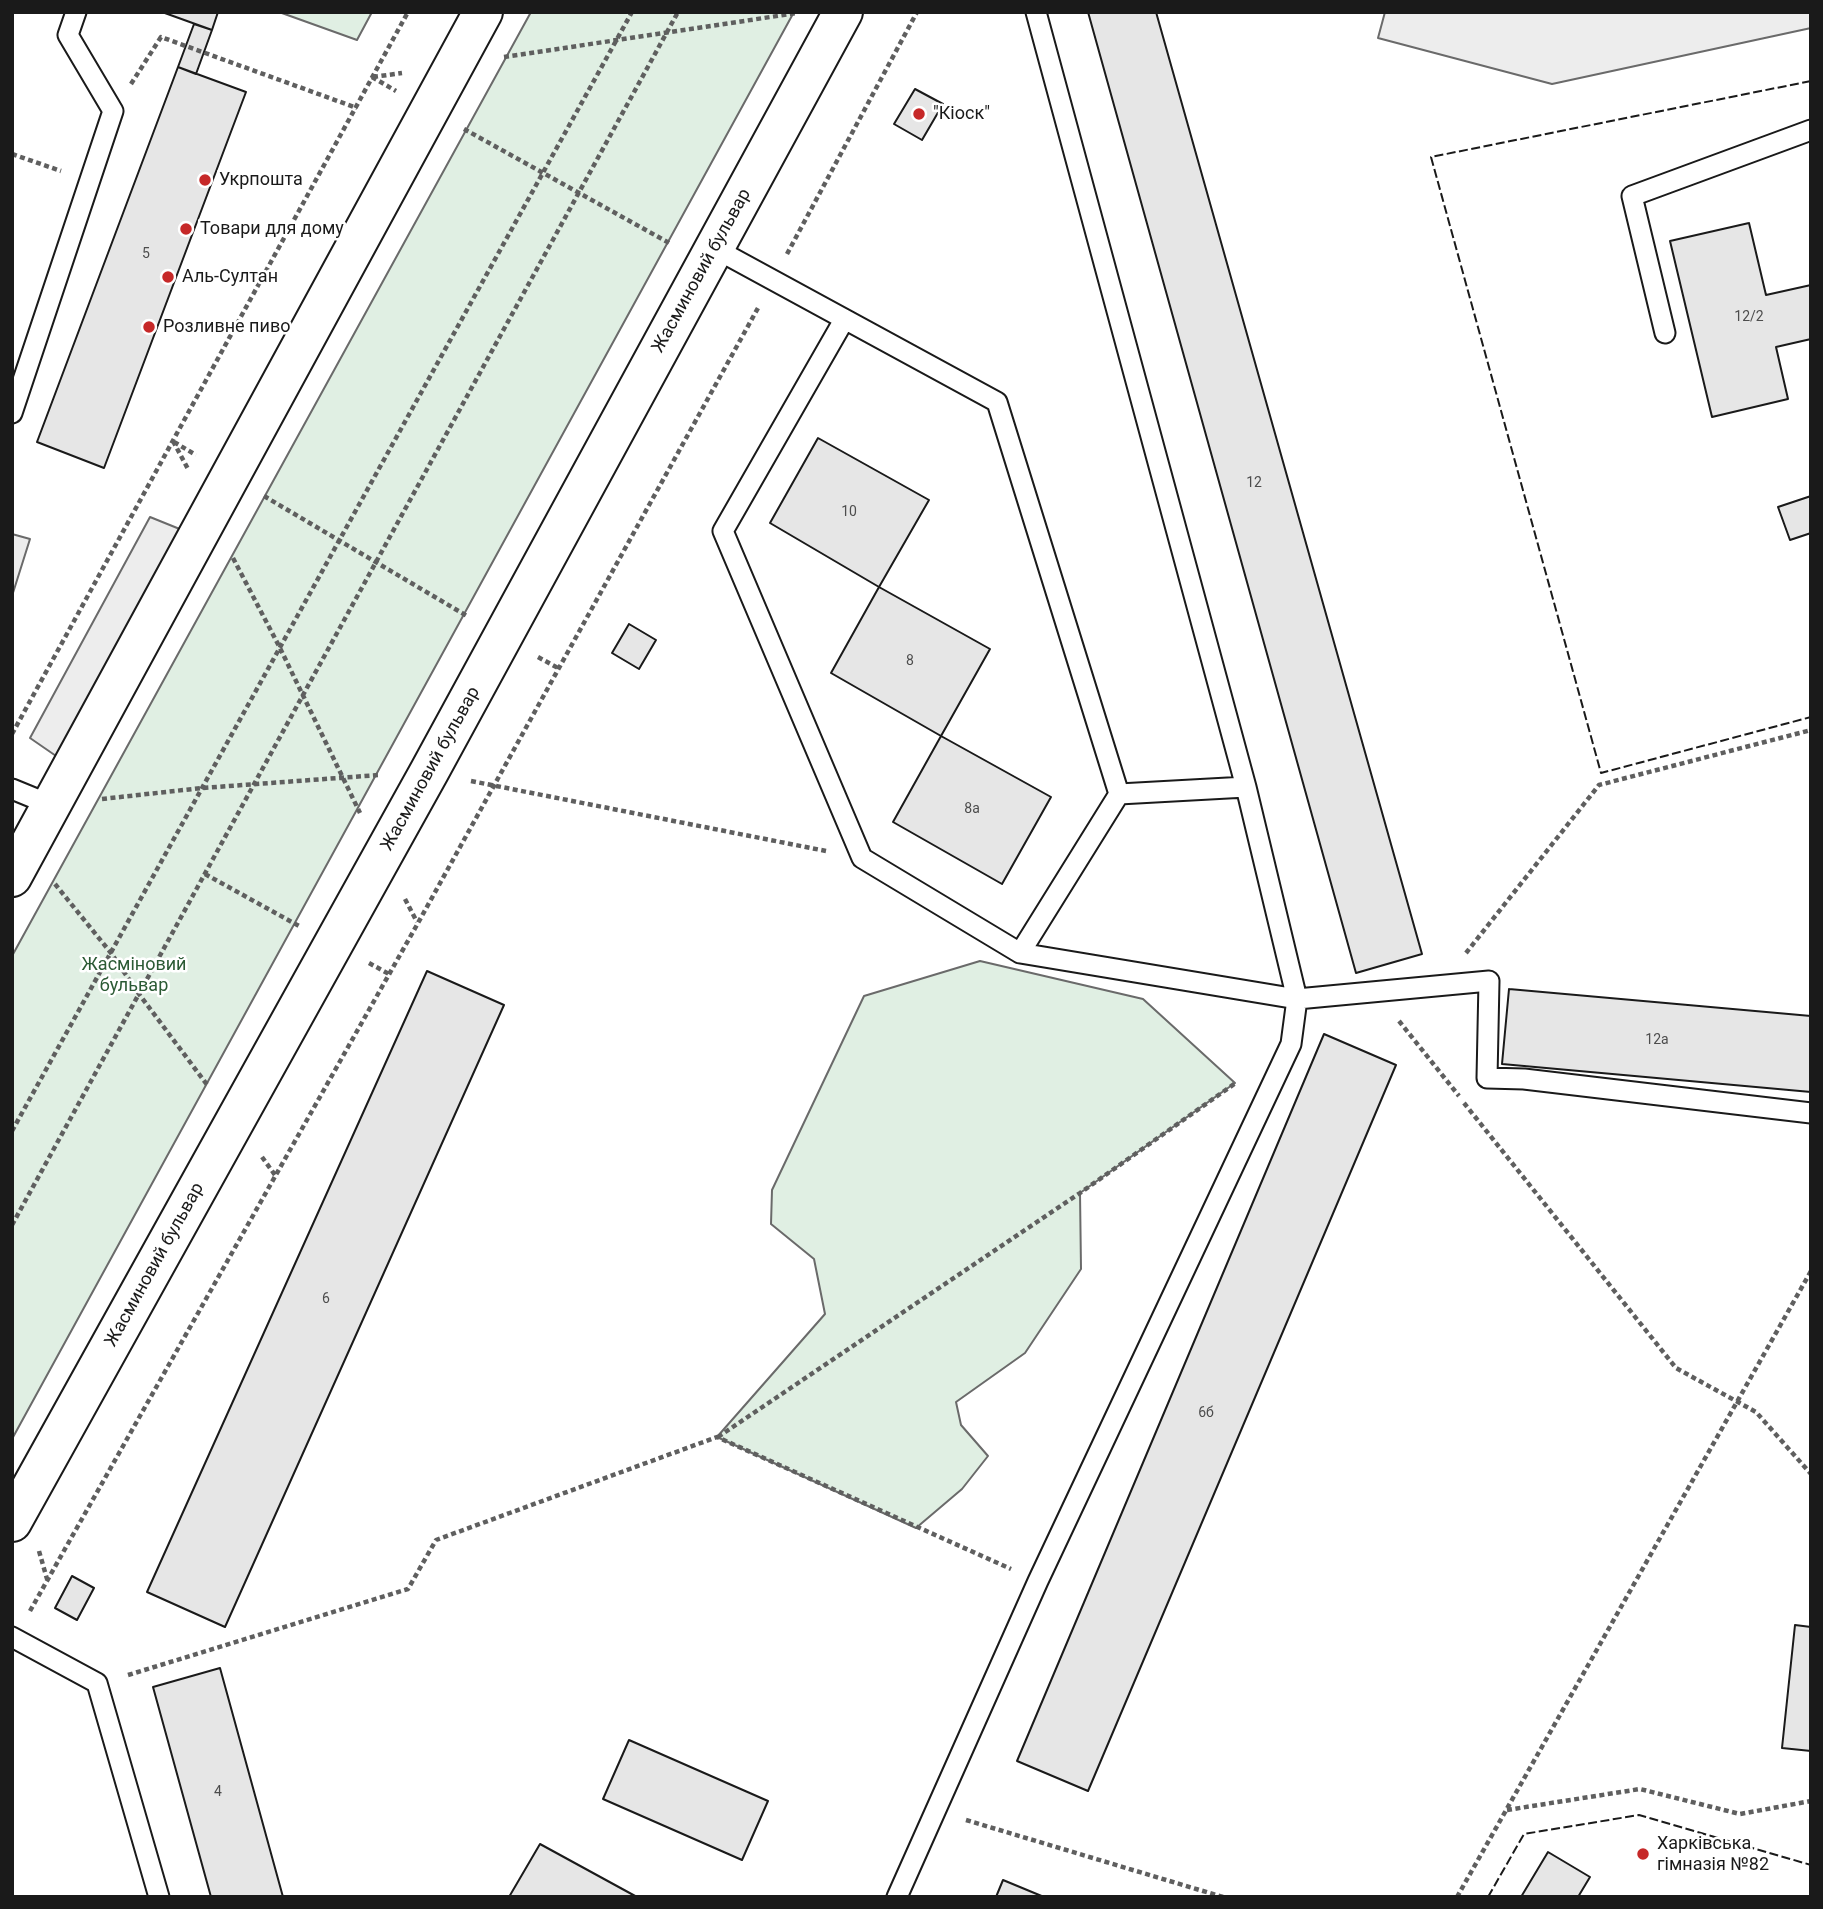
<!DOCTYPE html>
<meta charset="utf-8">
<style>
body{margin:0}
#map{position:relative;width:1823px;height:1909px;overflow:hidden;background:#fff;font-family:Roboto,sans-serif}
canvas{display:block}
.frame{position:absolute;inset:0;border:14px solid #1a1a1a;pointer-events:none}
</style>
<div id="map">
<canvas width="1823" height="1909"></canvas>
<div class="frame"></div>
</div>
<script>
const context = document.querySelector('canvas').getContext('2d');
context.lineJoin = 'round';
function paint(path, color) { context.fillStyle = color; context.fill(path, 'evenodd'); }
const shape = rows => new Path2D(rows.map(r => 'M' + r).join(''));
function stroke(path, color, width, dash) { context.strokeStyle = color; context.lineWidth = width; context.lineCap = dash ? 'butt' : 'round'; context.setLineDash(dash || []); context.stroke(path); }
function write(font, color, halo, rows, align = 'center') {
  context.font = font + ' Roboto,sans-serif'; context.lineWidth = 5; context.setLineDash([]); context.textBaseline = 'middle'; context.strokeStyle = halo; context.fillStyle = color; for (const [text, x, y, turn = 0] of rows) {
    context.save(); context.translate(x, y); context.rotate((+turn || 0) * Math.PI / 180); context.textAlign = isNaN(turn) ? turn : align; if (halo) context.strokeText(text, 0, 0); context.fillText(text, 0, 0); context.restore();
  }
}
const green = shape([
 [279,12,372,12,357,40,279,12],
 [531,12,794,12,12,1439,12,956,531,12],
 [980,961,1143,999,1235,1083,1080,1193,1081,1269,1025,1353,956,1402,961,1425,988,1456,962,1489,916,1528,717,1437,825,1314,814,1259,771,1224,772,1190,864,996,980,961]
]);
paint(green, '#e0efe3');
stroke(green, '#6a6a6a', 2);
const parking = shape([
 [1385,12,1811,12,1811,28,1552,84,1378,38,1385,12],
 [150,517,197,536,72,767,30,738,150,517],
 [12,534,30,539,12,596,12,534]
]);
paint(parking, '#ededed');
stroke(parking, '#6a6a6a', 2);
const building = shape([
 [162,12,218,12,212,30,162,12],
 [1088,12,1156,12,1422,954,1356,973,1088,12],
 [194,24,212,30,196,74,178,67,194,24],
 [178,67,246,92,104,468,37,442,178,67],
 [915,89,943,104,922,140,894,124,915,89],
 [1749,223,1766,295,1811,285,1811,339,1776,347,1788,399,1712,417,1670,241,1749,223],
 [818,438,929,500,879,587,770,523,818,438],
 [1811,496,1811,533,1790,540,1778,507,1811,496],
 [879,587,990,649,941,736,831,673,879,587],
 [629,624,656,640,639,669,612,653,629,624],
 [941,736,1051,797,1002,884,893,822,941,736],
 [427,971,504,1005,225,1627,147,1592,427,971],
 [1509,989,1811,1016,1811,1092,1502,1064,1509,989],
 [1324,1034,1396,1065,1088,1791,1017,1761,1324,1034],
 [72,1576,94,1588,77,1620,55,1608,72,1576],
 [1795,1625,1811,1627,1811,1751,1782,1748,1795,1625],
 [220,1668,283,1897,211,1897,153,1687,220,1668],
 [629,1740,768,1801,742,1860,603,1799,629,1740],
 [540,1844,637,1897,509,1897,540,1844],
 [1548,1852,1590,1877,1578,1897,1521,1897,1548,1852],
 [1003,1880,1044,1897,996,1897,1003,1880]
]);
paint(building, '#e6e6e6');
stroke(building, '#1a1a1a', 2);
const service = shape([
 [714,248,997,402,1119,794,1246,787],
 [844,320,723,531,862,858,1020,953,1119,794],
 [1665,333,1632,196,1811,130],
 [12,413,113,111,68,35,76,12],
 [12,789,51,805],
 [1020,953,1297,999,1489,981,1487,1078,1524,1079,1811,1113],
 [12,1637,97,1683,159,1897],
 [897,1897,1038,1581,1291,1044,1297,999,1246,787,1036,12]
]);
const tertiary = shape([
 [12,877,483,12],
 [12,1522,429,772,843,12]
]);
stroke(service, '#1a1a1a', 23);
stroke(tertiary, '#1a1a1a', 42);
stroke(shape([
 [504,57,797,13],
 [372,77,396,91],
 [373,77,402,73],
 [131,84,161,37,357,108],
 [464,129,671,244],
 [12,154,61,171],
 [787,254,917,12],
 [173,441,188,469],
 [174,442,196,455],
 [264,496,467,616],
 [233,558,280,648,360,813],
 [538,657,558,668],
 [12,734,408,12],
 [471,781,826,851],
 [102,799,202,788,379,775],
 [205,874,299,926],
 [55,884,111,953,139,994,208,1086],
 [405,899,417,922],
 [1466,953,1599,785,1811,730],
 [369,963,389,974],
 [1399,1021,1459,1096],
 [1464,1103,1676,1368,1756,1412,1811,1474],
 [12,1131,632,12],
 [262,1157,275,1175],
 [12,1225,678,12],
 [718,1437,1080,1193,1237,1082],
 [39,1551,47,1579],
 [30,1611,418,923,758,308],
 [128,1675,408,1589,436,1540,717,1437,1011,1569],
 [1507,1810,1640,1789,1740,1814,1811,1801],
 [966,1820,1223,1897],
 [1457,1897,1811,1271]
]), '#5f5f5f', 4.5, [5, 3.5]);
stroke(service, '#fff', 19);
stroke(tertiary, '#fff', 38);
stroke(shape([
 [1811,81,1431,157,1601,773,1811,717],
 [1488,1897,1524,1834,1639,1815,1811,1865]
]), '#1a1a1a', 2, [9, 3.5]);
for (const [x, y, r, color] of [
 [919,114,7,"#c62828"],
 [205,180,7,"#c62828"],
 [186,229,7,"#c62828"],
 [168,277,7,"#c62828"],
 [149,327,7,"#c62828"],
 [1643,1854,7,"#c62828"]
]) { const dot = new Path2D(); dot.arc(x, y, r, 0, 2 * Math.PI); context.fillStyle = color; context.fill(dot); stroke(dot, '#fff', 2.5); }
write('14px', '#4d4d4d', null, [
 ["5",146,254],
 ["12/2",1749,317],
 ["12",1254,483],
 ["10",849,512],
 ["8",910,661],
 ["8а",972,809],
 ["12а",1657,1040],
 ["6",326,1299],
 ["6б",1206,1413],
 ["4",218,1792]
]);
write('18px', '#1a1a1a', '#fff', [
 ["\"Кіоск\"",933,114],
 ["Укрпошта",219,180],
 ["Товари для дому",200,229],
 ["Аль-Султан",182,277],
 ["Розливне пиво",163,327],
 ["Харківська",1657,1844],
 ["гімназія №82",1657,1865]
], 'left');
write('18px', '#1a1a1a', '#fff', [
 ["Жасминовий бульвар",702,271,-61],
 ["Жасминовий бульвар",431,769,-61],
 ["Жасминовий бульвар",155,1265,-61]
]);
write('18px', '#2b5a34', '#fff', [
 ["Жасміновий",134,965],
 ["бульвар",134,986]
]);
</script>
